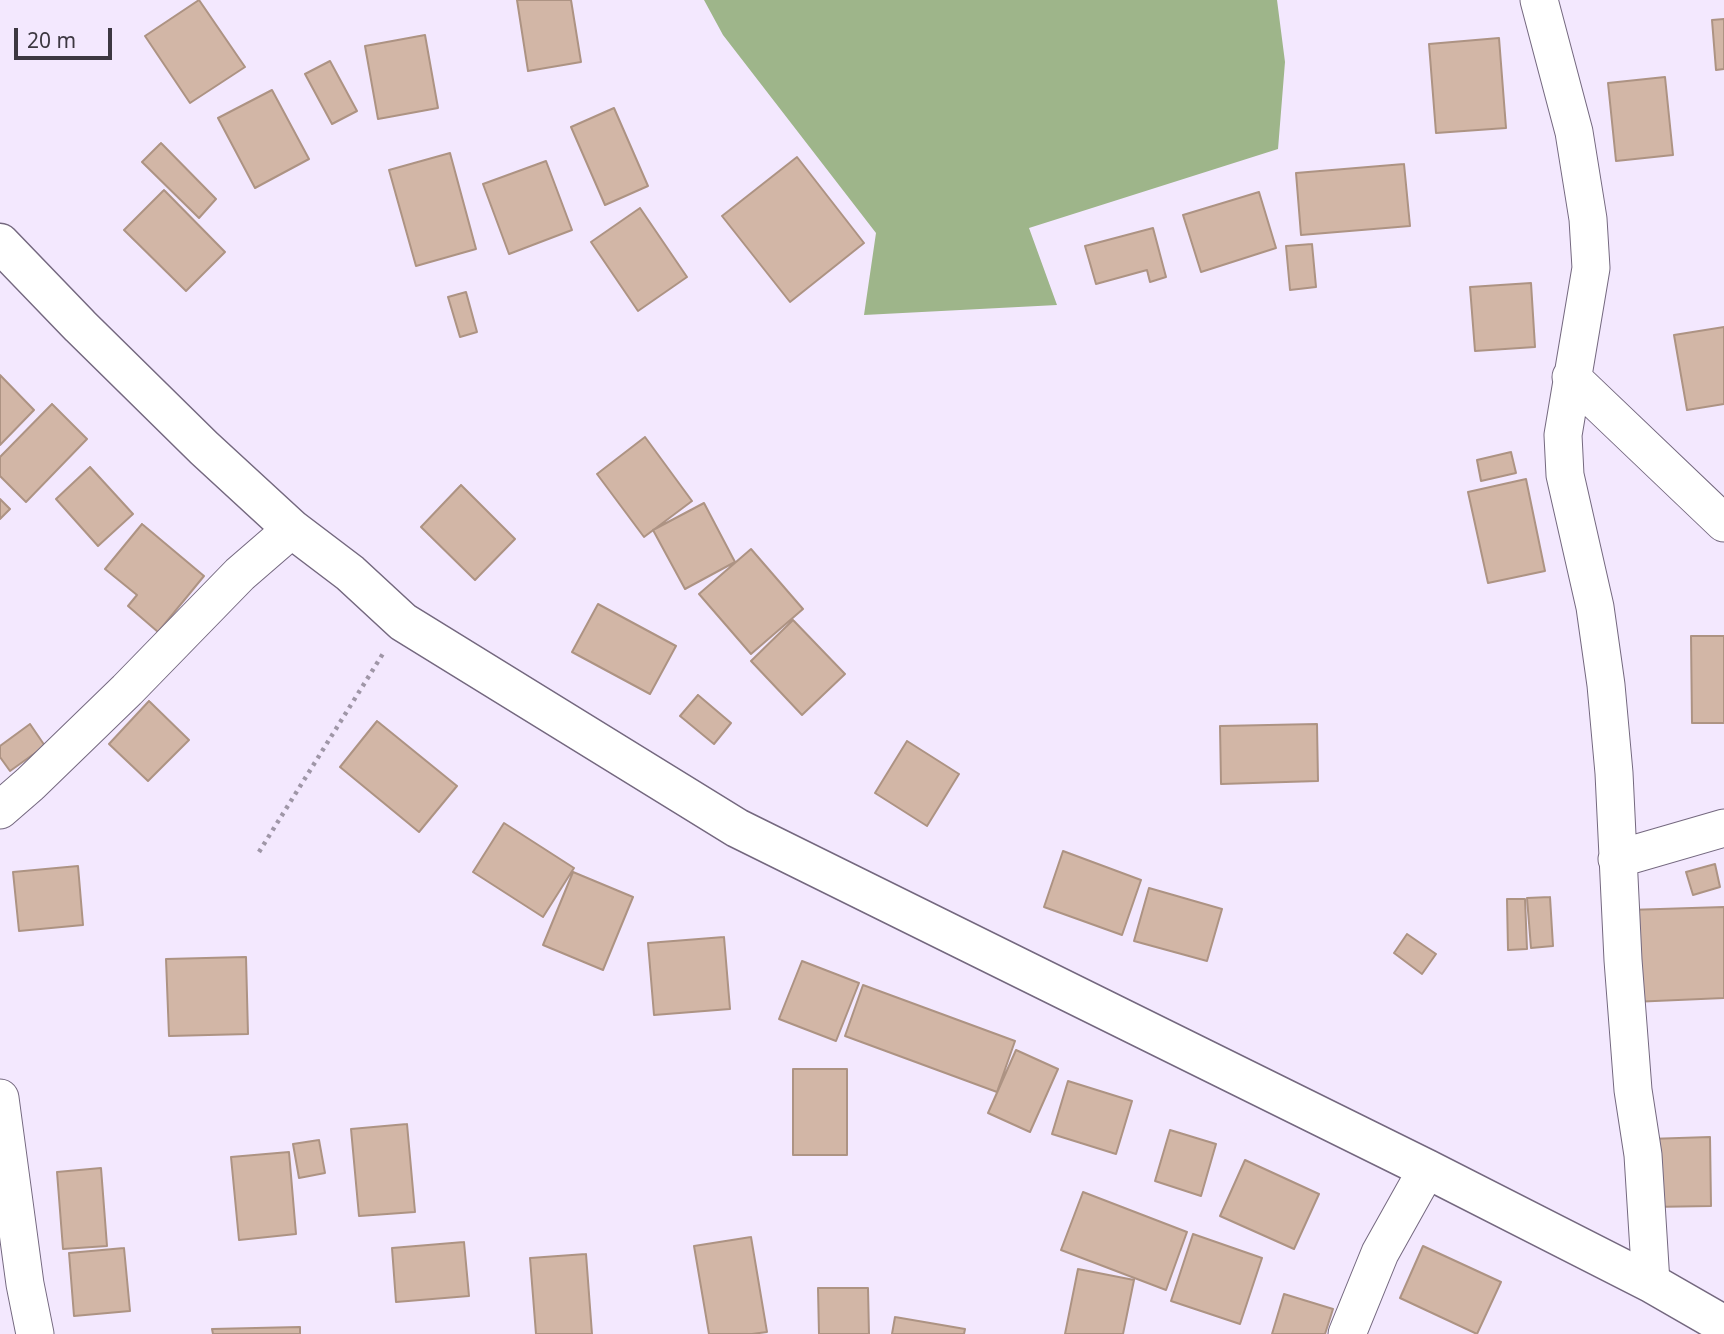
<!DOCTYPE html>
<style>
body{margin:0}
#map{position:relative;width:1724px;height:1334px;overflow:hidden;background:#f3e8fe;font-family:"Noto Sans",sans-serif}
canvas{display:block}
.scale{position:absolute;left:14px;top:28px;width:98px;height:32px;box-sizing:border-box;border:4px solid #3c3741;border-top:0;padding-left:9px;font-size:21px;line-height:24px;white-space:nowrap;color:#3c3741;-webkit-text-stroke:5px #f3e8fe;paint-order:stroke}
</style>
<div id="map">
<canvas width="1724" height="1334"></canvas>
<div class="scale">20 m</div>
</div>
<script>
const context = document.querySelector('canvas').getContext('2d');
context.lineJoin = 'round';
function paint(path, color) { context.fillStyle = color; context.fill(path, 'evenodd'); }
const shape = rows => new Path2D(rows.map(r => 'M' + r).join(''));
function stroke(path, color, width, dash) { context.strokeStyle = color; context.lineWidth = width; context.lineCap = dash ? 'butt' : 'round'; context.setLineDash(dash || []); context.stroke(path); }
paint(shape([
 [704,0,1277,0,1285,62,1278,149,1029,228,1057,305,864,315,876,233,723,35]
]), '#9eb58a');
const building = shape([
 [199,0,245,67,190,103,145,36,199,0],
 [517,0,571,0,581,62,528,71,517,0],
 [1724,19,1724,69,1716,70,1712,20,1724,19],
 [425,35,438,108,378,119,365,46,425,35],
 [1499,38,1506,128,1436,133,1429,44,1499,38],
 [330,61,357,111,332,124,305,74,330,61],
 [1665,77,1673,155,1616,161,1608,83,1665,77],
 [272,90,309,159,255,188,218,118,272,90],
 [614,108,648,186,605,205,571,127,614,108],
 [161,143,216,199,199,218,142,162,161,143],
 [450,153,476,249,416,266,389,170,450,153],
 [797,157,864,243,790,302,722,216,797,157],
 [546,161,572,230,509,254,483,184,546,161],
 [1404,164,1410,226,1301,235,1296,173,1404,164],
 [164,190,225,252,186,291,124,230,164,190],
 [1259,192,1276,248,1201,272,1183,215,1259,192],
 [640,208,687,277,638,311,591,242,640,208],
 [1153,228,1166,277,1150,282,1147,270,1096,284,1085,246,1153,228],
 [1312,244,1316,287,1290,290,1286,246,1312,244],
 [1531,283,1535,347,1475,351,1470,287,1531,283],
 [466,292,477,332,460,337,448,297,466,292],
 [1724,327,1724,404,1687,410,1674,335,1724,327],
 [0,375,34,410,0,445,0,375],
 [52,404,87,439,26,502,0,476,0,457,52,404],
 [645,437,692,501,644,537,597,474,645,437],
 [1511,452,1516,473,1481,481,1477,460,1511,452],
 [90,467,133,514,98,546,56,499,90,467],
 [1526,479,1545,571,1488,583,1468,492,1526,479],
 [461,485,515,539,475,580,421,527,461,485],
 [0,499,10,509,0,519,0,499],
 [704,503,735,562,685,589,653,530,704,503],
 [142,524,204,576,158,632,128,606,137,595,105,569,142,524],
 [751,549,803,609,751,654,699,594,751,549],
 [598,604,676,646,650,694,572,652,598,604],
 [793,620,845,674,802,715,751,661,793,620],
 [1691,636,1724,636,1724,723,1692,723,1691,636],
 [698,695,731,723,714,744,680,716,698,695],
 [149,701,189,740,148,781,109,744,149,701],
 [377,721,457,786,419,832,340,767,377,721],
 [30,724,45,746,10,771,0,757,0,746,30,724],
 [1317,724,1318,781,1221,784,1220,726,1317,724],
 [907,741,959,774,927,826,875,793,907,741],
 [504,823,574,868,543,917,473,872,504,823],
 [1063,851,1141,880,1122,935,1044,907,1063,851],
 [1715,864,1720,887,1693,895,1686,872,1715,864],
 [78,866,83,925,19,931,13,872,78,866],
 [573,872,633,897,603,970,543,945,573,872],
 [1149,888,1222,909,1207,961,1134,941,1149,888],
 [1550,897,1553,946,1531,948,1527,898,1550,897],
 [1507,899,1525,899,1527,949,1508,950,1507,899],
 [1724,907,1724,998,1632,1002,1628,910,1724,907],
 [1407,934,1436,954,1422,974,1394,953,1407,934],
 [724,937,730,1009,654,1015,648,943,724,937],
 [246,957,248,1034,169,1036,166,959,246,957],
 [802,961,859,983,836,1041,779,1019,802,961],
 [863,985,1015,1041,997,1092,845,1036,863,985],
 [1016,1050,1058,1069,1030,1132,988,1113,1016,1050],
 [793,1069,847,1069,847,1155,793,1155,793,1069],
 [1068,1081,1132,1101,1116,1154,1052,1134,1068,1081],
 [407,1124,415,1212,359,1216,351,1129,407,1124],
 [1170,1130,1216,1144,1201,1196,1155,1181,1170,1130],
 [1710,1137,1711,1206,1650,1207,1648,1139,1710,1137],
 [319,1140,325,1173,299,1178,293,1144,319,1140],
 [289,1152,296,1234,239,1240,231,1157,289,1152],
 [1245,1160,1319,1194,1294,1249,1220,1216,1245,1160],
 [101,1168,107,1246,63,1249,57,1172,101,1168],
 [1083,1192,1187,1232,1166,1290,1061,1250,1083,1192],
 [1193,1234,1262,1258,1240,1324,1171,1301,1193,1234],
 [751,1237,767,1332,752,1334,709,1334,694,1246,751,1237],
 [464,1242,469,1296,396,1302,392,1248,464,1242],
 [1423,1246,1501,1282,1477,1334,1400,1298,1423,1246],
 [124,1248,130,1311,74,1316,69,1253,124,1248],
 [586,1254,592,1334,536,1334,530,1258,586,1254],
 [1078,1269,1134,1280,1123,1334,1065,1334,1078,1269],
 [818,1288,868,1288,869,1334,819,1334,818,1288],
 [1284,1294,1333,1309,1325,1334,1272,1334,1284,1294],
 [895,1317,965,1329,964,1334,892,1334,895,1317],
 [300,1327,300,1334,213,1334,212,1329,300,1327]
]);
paint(building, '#d2b6a6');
stroke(building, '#ad9383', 2);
const minor = shape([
 [1539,0,1574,132,1588,219,1591,268,1563,435,1565,475,1595,607,1606,685,1614,773,1623,960,1633,1090,1643,1155,1651,1283],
 [1571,377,1724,523],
 [0,810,30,784,127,690,240,574,292,529],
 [1617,859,1724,828],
 [0,1098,25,1284,35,1334],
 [1347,1334,1380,1253,1427,1169]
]);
const major = shape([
 [0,243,80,326,204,448,292,529,350,573,403,622,737,828,1427,1169,1651,1283,1724,1325]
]);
stroke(minor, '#74687f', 39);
stroke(major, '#74687f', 41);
stroke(shape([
 [259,852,384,652]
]), '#9f96a7', 4.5, [3.5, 5]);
stroke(minor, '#fff', 37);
stroke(major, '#fff', 38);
</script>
